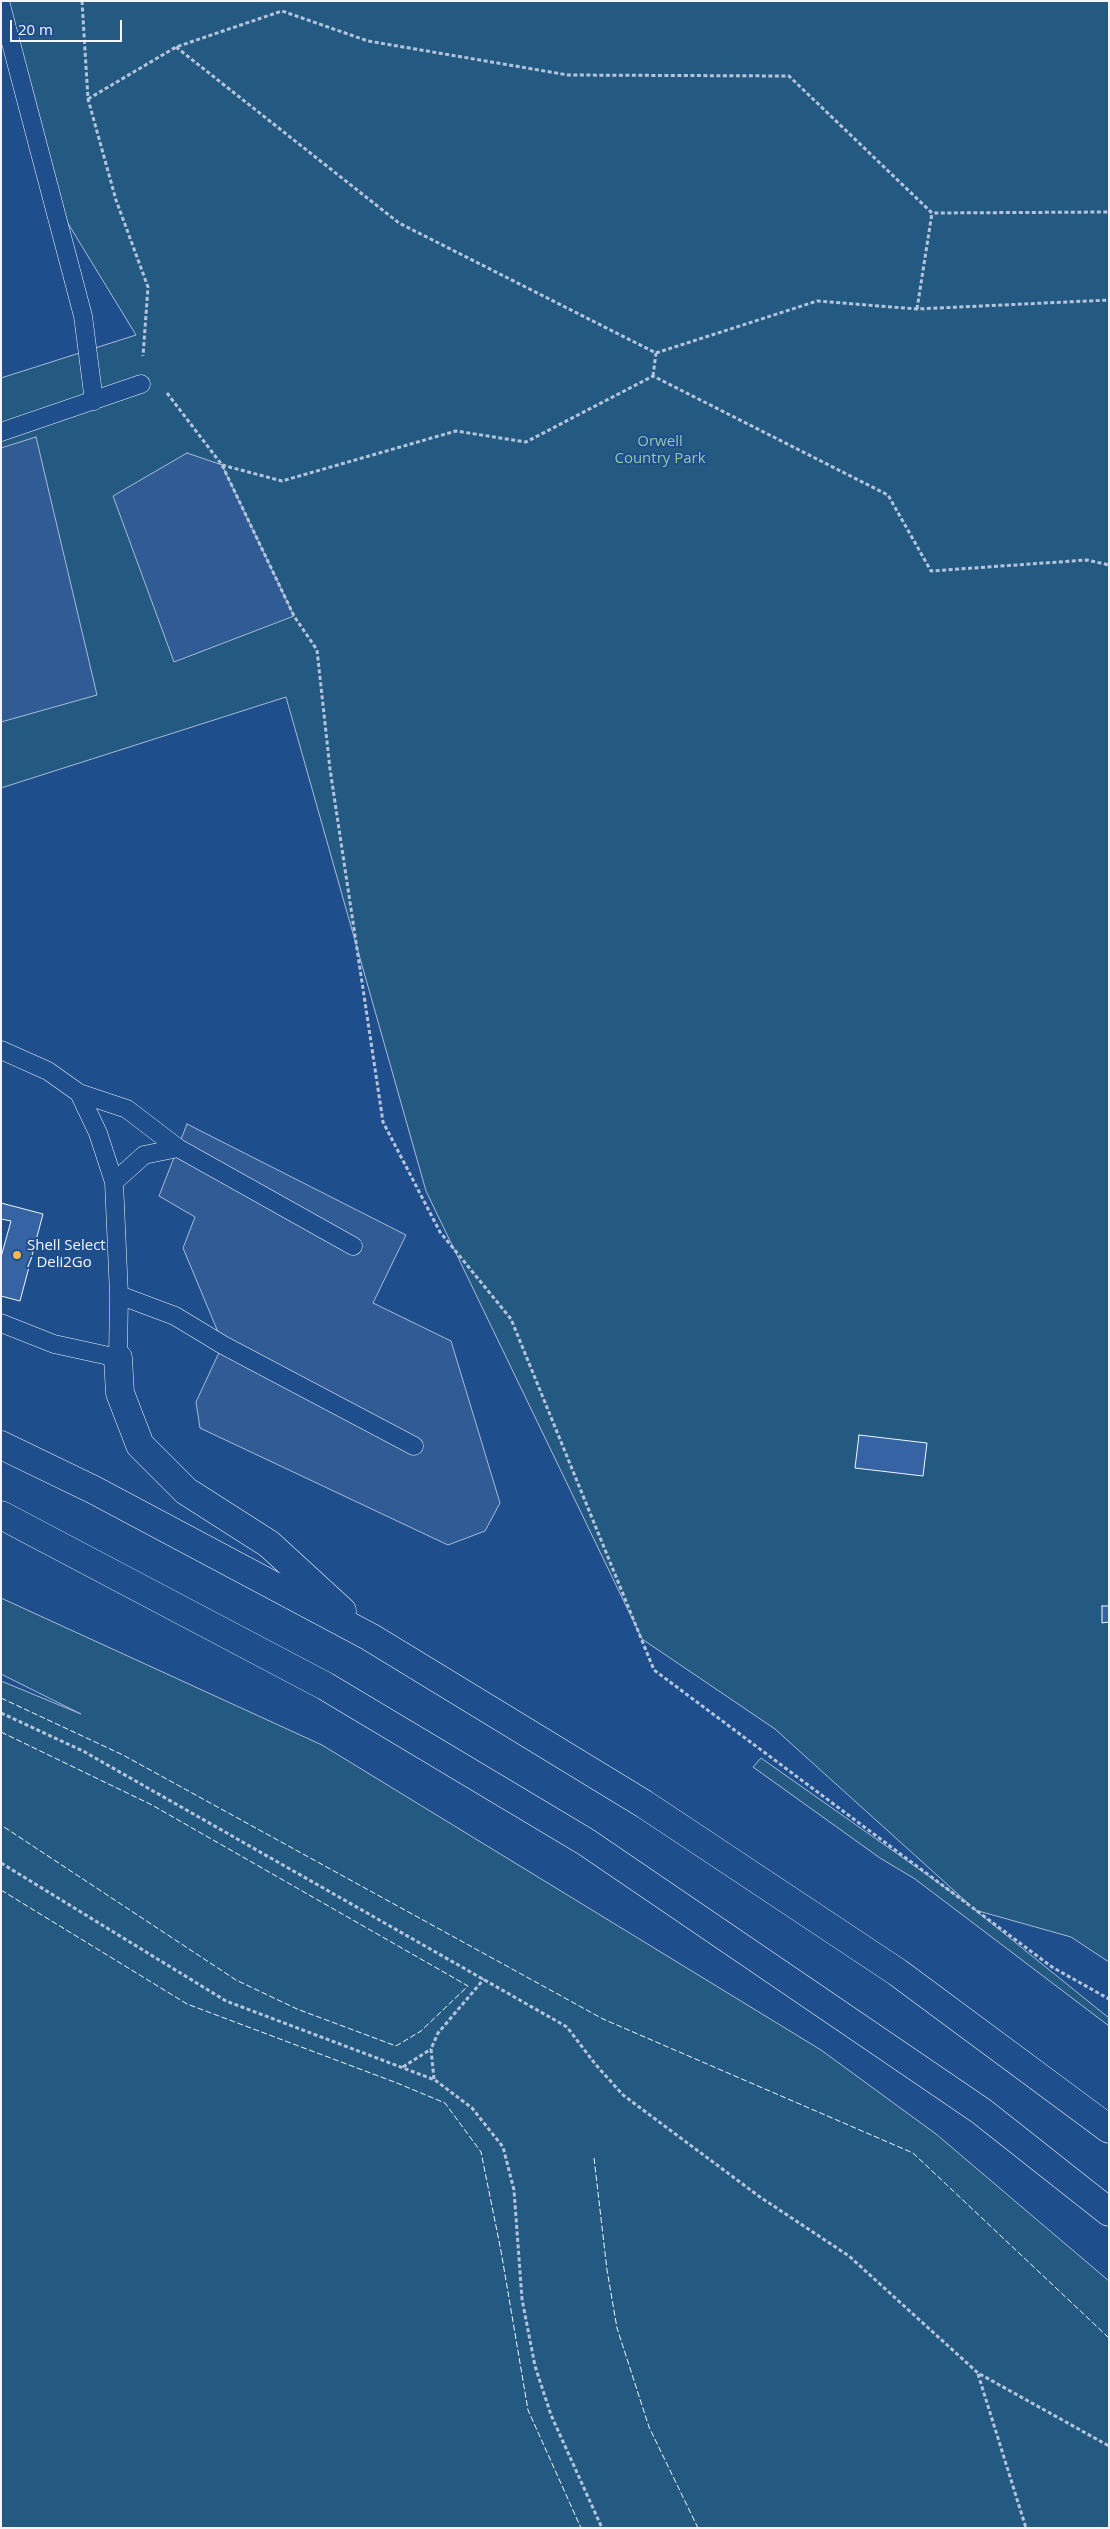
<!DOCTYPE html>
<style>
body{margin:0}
#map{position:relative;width:1110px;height:2529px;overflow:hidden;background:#1f4e8c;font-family:"Open Sans",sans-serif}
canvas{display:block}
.frame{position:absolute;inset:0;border:2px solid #f2f6ff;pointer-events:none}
.scale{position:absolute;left:10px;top:20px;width:112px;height:22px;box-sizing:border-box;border:2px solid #f2f6ff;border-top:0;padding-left:6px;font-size:15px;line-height:18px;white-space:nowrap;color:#f2f6ff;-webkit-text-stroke:4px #1f4e8c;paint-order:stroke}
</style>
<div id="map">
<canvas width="1110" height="2529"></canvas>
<div class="frame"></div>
<div class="scale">20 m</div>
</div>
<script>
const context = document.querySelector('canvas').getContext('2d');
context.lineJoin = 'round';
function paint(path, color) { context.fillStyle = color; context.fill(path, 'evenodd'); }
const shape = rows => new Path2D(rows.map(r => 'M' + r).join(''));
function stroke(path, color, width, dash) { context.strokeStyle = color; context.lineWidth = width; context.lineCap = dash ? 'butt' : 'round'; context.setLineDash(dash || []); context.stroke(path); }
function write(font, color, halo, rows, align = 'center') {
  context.font = font + ' "Open Sans",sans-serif'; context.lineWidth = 4; context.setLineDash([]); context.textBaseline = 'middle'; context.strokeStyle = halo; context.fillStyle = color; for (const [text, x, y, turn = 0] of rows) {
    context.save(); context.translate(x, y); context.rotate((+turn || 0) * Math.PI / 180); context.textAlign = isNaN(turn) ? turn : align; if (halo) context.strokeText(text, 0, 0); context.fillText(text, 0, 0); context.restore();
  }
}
const green = shape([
 [1,1,1109,1,1109,1962,1071,1937,975,1910,1109,2018,1109,2026,915,1879,880,1858,753,1767,761,1758,970,1905,775,1729,642,1639,426,1191,286,697,1,788,1,378,136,335,55,202,1,1],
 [1,1598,322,1745,821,2050,936,2134,1109,2281,1109,2528,1,2528,1,1681,81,1714,1,1674,1,1598]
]);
paint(green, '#245a82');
stroke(green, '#a8bbd7', 1);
const parking = shape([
 [36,437,97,695,1,722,1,448,36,437],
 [187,453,222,465,294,616,174,662,113,496,187,453],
 [187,1124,406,1235,373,1303,451,1341,500,1503,485,1531,448,1545,200,1428,196,1402,223,1344,183,1248,195,1217,159,1196,187,1124]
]);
paint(parking, '#305b95');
stroke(parking, '#a8bbd7', 1);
const building = shape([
 [1,1203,43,1214,20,1301,1,1296,1,1203],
 [1,1219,11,1221,1,1257,1,1219],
 [859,1435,927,1443,923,1476,855,1468,859,1435],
 [1102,1606,1109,1606,1109,1622,1102,1623,1102,1606]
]);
paint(building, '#3563a3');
stroke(building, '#f2f6ff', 1);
const service = shape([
 [1,5,83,316,94,401],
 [1,432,141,384],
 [1,1050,48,1071,79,1093,98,1133,114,1182,119,1295,118,1358,54,1344,1,1323],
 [79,1093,127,1109,178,1148,353,1246],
 [114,1182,144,1155,178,1148],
 [119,1295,175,1316,223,1345,414,1446]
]);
const trunk = shape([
 [118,1358,120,1393,140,1445,186,1491,269,1544,342,1611],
 [1,1445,94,1490,370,1637,644,1804,897,1972,1109,2129],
 [1,1515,325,1686,586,1842,981,2111,1109,2212]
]);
stroke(service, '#f2f6ff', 19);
stroke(trunk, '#f2f6ff', 29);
stroke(shape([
 [82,1,88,99,116,200,148,287,143,356],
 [176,47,399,223,656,353,817,301,917,309,1109,300],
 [88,99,176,47,282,11,368,41,568,75,789,76,932,213,1109,212],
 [917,309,932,213],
 [653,376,656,353],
 [167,393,222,465,294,616,317,650,330,769,383,1122,440,1232,511,1319,654,1670,1052,1967,1109,1999],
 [222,465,282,481,456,431,526,442,653,376,888,495,931,571,1087,560,1109,565],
 [1,1713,83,1751,567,2027,596,2065,623,2095,760,2197,849,2256,978,2373,1109,2446],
 [1,1863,226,2001,435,2080,472,2108,503,2147,514,2190,522,2299,535,2366,551,2415,602,2528],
 [403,2067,431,2049],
 [434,2079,431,2049,438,2033,484,1979],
 [978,2374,1026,2528]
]), '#b3c4dc', 3, [4, 2.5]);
stroke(service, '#1f4e8c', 18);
stroke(trunk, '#1f4e8c', 28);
stroke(shape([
 [1,1698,123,1755,603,2019,913,2153,1109,2338],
 [1,1732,152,1805,468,1986,421,2031,396,2046,297,2009,236,1980,1,1825],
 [1,1890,187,2004,397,2083,445,2103,481,2152,501,2251,528,2410,581,2528],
 [594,2158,607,2270,617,2328,649,2427,698,2528]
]), '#f2f6ff', 1, [6, 2.5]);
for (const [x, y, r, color] of [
 [17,1255,5,"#ffb74d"]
]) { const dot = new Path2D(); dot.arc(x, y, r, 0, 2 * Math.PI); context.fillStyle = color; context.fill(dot); stroke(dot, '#1f4e8c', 2); }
write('15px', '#97c8a6', '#1f4e8c', [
 ["Orwell",660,442],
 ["Country Park",660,459]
]);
write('15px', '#f2f6ff', '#1f4e8c', [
 ["Shell Select",27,1246],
 ["/ Deli2Go",27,1263]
], 'left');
</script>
